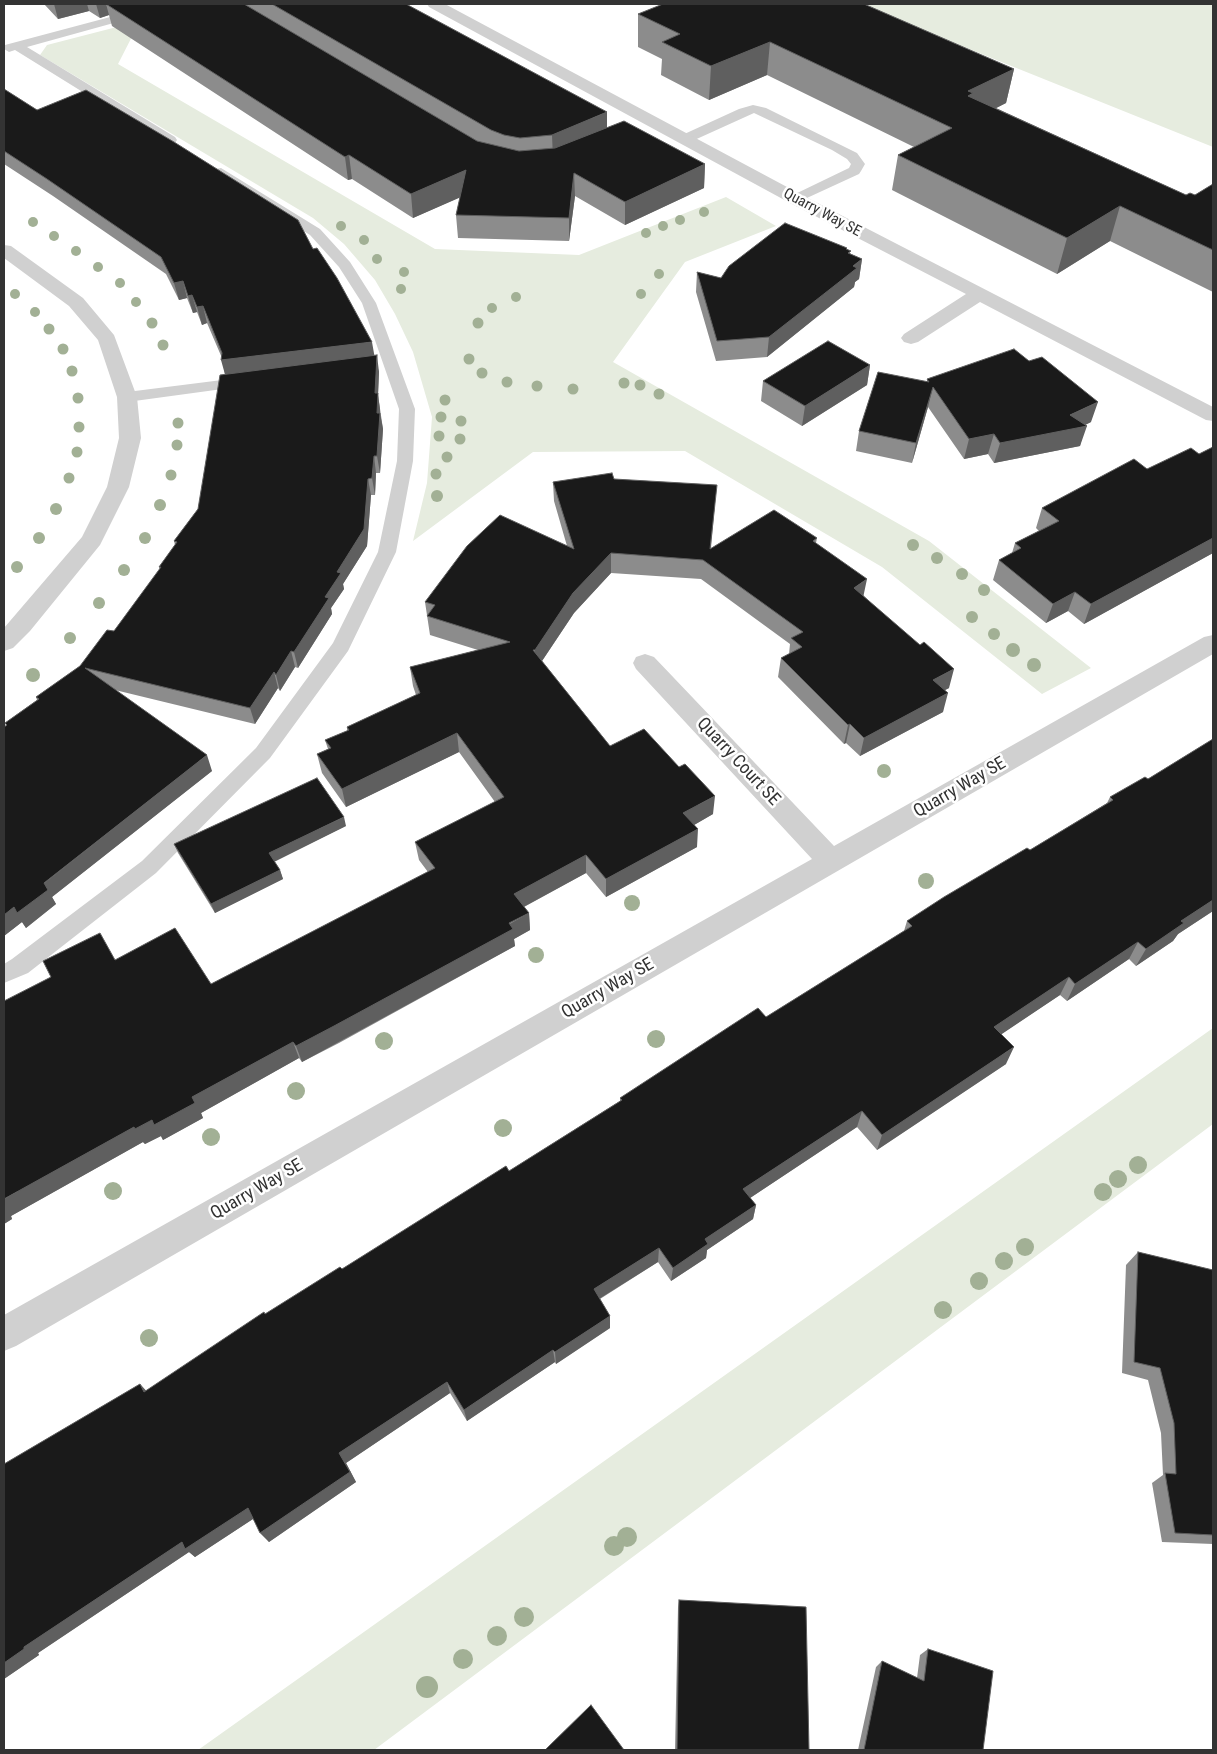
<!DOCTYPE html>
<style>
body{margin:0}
#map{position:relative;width:1217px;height:1754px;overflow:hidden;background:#fff;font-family:"Roboto Condensed",sans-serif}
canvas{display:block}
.frame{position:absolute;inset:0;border:5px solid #333;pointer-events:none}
</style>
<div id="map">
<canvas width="1217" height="1754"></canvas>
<div class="frame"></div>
</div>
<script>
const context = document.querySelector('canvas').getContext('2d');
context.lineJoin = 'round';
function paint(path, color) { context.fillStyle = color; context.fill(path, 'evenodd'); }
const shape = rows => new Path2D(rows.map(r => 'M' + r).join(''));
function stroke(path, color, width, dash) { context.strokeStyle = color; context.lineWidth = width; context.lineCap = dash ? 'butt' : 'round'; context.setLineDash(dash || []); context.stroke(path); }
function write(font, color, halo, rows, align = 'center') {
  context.font = font + ' "Roboto Condensed",sans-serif'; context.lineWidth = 5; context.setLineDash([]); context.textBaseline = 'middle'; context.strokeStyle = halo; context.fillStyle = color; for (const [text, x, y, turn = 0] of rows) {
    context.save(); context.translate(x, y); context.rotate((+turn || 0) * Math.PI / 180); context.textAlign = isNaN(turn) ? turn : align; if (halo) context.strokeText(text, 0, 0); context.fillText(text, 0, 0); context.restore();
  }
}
paint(shape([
 [867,4,1213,4,1213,147,877,12],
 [140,21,118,64,435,249,579,255,726,197,776,226,685,262,613,362,929,541,1091,668,1042,694,882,567,685,451,533,452,413,541,427,483,432,417,413,352,395,314,375,280,344,244,313,218,40,55,47,45],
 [1213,1028,1213,1124,374,1750,198,1750]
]), '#e6ecdf');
paint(shape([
 [159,4,177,4,175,6,27,47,175,137,177,140,175,143,165,143,15,50,9,52,4,49,5,45,159,4],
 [753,105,766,108,857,153,865,164,861,171,859,174,796,203,789,199,791,196,849,168,851,164,847,159,832,150,754,113,690,142,680,142,678,139,680,136,739,109,753,105],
 [221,168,320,229,350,262,376,303,415,409,413,461,396,552,348,651,270,758,156,873,28,973,4,983,4,964,12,959,142,861,256,748,333,643,378,552,397,461,399,409,362,303,339,267,310,235,216,175,214,172,216,169,221,168],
 [246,377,252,379,254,382,252,385,127,402,121,400,119,397,121,394,127,392,246,377]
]), '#d0d0d0');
paint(shape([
 [427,4,445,4,802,195,1213,407,1213,421,1206,420,980,302,918,342,911,344,904,342,901,338,904,334,966,294,790,203,429,7,427,4],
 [1213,635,1213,654,16,1346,4,1351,4,1315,812,859,636,669,633,663,636,657,645,654,654,657,834,846,1204,637,1213,635]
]), '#d0d0d0');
paint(shape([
 [4,245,11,246,83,298,114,335,137,397,141,438,129,487,100,545,30,631,13,648,4,651,4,628,82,537,107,487,119,438,117,397,98,340,69,306,4,258,4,245]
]), '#d0d0d0');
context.fillStyle = '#a2b095';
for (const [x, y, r] of [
 [704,212,5],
 [680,220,5],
 [33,222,5],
 [341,226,5],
 [663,226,5],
 [646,233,5],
 [54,236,5],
 [364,240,5],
 [76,251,5],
 [377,259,5],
 [98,267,5],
 [404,272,5],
 [659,274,5],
 [120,283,5],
 [401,289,5],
 [15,294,5],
 [641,294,5],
 [516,297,5],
 [136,302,5],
 [492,308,5],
 [35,312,5],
 [152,323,5.5],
 [478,323,5.5],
 [49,329,5.5],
 [163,345,5.5],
 [63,349,5.5],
 [469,359,5.5],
 [72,371,5.5],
 [482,373,5.5],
 [507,382,5.5],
 [624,383,5.5],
 [640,385,5.5],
 [537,386,5.5],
 [573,389,5.5],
 [659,394,5.5],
 [78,398,5.5],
 [445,400,5.5],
 [441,417,5.5],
 [461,421,5.5],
 [178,423,5.5],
 [79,427,5.5],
 [439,436,5.5],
 [460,439,5.5],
 [177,445,5.5],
 [77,452,5.5],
 [447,457,5.5],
 [436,474,5.5],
 [171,475,5.5],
 [69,478,5.5],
 [437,496,6],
 [160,505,6],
 [56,509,6],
 [39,538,6],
 [145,538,6],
 [913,545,6],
 [937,558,6],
 [17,567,6],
 [124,570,6],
 [962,574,6],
 [984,590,6],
 [99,603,6],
 [972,617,6],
 [994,634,6],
 [70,638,6],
 [1013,650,7],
 [1034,665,7],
 [33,675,7],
 [884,771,7],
 [926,881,8],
 [632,903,8],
 [536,955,8],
 [656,1039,9],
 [384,1041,9],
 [296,1091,9],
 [503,1128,9],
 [211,1137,9],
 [1138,1165,9],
 [1118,1179,9],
 [113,1191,9],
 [1103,1192,9],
 [1025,1247,9],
 [1004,1261,9],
 [979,1281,9],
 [943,1310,9],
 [149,1338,9],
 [627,1537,10],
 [614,1546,10],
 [524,1617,10],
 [497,1636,10],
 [463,1659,10],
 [427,1687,11]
]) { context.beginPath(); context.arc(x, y, r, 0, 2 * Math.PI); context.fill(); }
paint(shape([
 [44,4,406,4,607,128,705,164,704,188,625,225,575,196,569,241,458,238,456,215,460,197,413,218,352,179,348,180,112,26,109,15,100,18,89,11,58,19],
 [638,14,1014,69,1006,103,996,108,1186,195,1195,195,1213,184,1213,292,1110,241,1057,274,892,190,898,155,914,147,767,75,709,100,661,75,662,59,638,47],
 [4,89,37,110,313,249,374,356,379,372,378,395,383,429,380,473,376,473,375,495,371,495,367,546,343,584,344,589,331,608,332,614,298,668,295,667,280,691,278,688,255,724,115,690,212,771,52,897,56,904,26,928,22,922,4,936,4,727,6,726,5,723,37,700,36,697,80,666,114,631,160,569,159,567,175,545,174,541,198,509,225,374,222,358,207,323,202,325,197,312,193,313,187,298,179,300,166,274,53,196,4,164],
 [847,248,847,249,851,254,862,259,859,279,855,282,854,287,767,357,716,361,696,292,697,272,721,278],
 [870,365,867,385,802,426,761,401,763,381],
 [927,379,1091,422,1085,425,1080,446,994,463,988,454,964,459,928,407,912,463,856,451,859,431,927,381],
 [1213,447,1213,553,1084,624,1068,611,1046,623,993,580,999,560,1012,553,1015,543,1039,531,1036,528,1042,508,1147,469,1199,454],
 [614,479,715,504,711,548,817,538,816,543,864,596,949,688,945,690,943,712,860,756,846,743,844,744,778,677,781,658,789,654,790,644,701,579,611,573,574,613,542,661,610,746,713,814,694,825,697,847,606,897,586,873,524,907,529,913,530,930,514,939,515,946,339,1043,302,1062,299,1058,201,1113,203,1118,163,1140,161,1136,145,1144,143,1142,11,1216,12,1219,4,1224,115,960,211,984,428,872,419,860,415,842,495,802,459,752,346,807,322,773,317,754,328,749,325,740,347,731,347,727,416,695,413,686,410,667,478,650,430,635,425,602,567,546,554,501,553,482],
 [1213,739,1213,911,1178,934,1173,941,1136,966,1129,959,1067,1001,1060,995,1001,1034,1006,1064,877,1150,857,1127,750,1198,756,1205,753,1219,707,1250,706,1258,671,1281,658,1262,600,1299,610,1316,610,1328,556,1364,555,1362,467,1421,450,1393,346,1463,356,1482,269,1542,253,1519,195,1557,189,1552,38,1653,39,1655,4,1679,4,1464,140,1384,146,1391,265,1314,509,1171,620,1101,620,1098,766,1017,904,931,907,921,1030,850,1107,803,1110,797,1148,779],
 [346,826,274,861,280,870,283,879,215,913,178,853,174,844],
 [1138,1252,1213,1270,1213,1544,1162,1542,1152,1483,1163,1475,1161,1433,1148,1380,1122,1373,1126,1265],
 [679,1600,809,1750,675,1750,678,1607],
 [928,1649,983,1750,858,1750,876,1667,882,1661,917,1678,920,1655]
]), '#8c8c8c');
paint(shape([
 [54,4,87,4,89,11,58,19],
 [96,4,106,4,109,15,100,18],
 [770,42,767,75,709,100,711,66],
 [1014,69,1006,103,967,123,968,91],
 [607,112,607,136,553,158,552,135],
 [349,155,352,179,348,180,345,157],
 [705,164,704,188,625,225,625,202],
 [466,170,468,194,413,218,411,194],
 [574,173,575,196,569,241,569,218],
 [1120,206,1110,241,1057,274,1067,238],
 [862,259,859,279,855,282,854,287,767,357,769,337],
 [183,281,187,298,179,300,174,283],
 [192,295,197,312,193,313,188,296],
 [203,306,207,323,202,325,197,307],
 [372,342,375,359,226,378,221,360],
 [377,355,379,372,378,395,380,409,380,422,380,413,383,429,380,473,377,456,375,393],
 [870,365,867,385,802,426,805,406],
 [933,387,928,407,912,463,916,443],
 [1098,402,1091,422,1079,428,1087,426,1080,446,994,463,1000,443,1070,415],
 [994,434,988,454,964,459,969,439],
 [374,456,376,473,375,495,372,478],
 [368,479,371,495,367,546,343,584,344,589,331,608,332,614,298,668,294,652,325,597,337,572],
 [1213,538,1213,553,1084,624,1091,604],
 [611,553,611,573,574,613,536,670,535,650,573,593],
 [867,579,863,598,854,588],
 [1075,592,1068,611,1046,623,1053,604],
 [291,651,295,667,280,691,276,675],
 [954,669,949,688,928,699,933,680],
 [274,672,278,688,255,724,250,708],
 [948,693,943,712,860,756,864,738],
 [850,724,846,743,844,744,848,725],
 [457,733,459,752,346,807,342,789],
 [207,755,212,771,52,897,56,904,26,928,22,922,4,936,4,915],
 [715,796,713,814,682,832,683,813],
 [344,817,346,826,272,863,269,853],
 [698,829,697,847,606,897,606,879],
 [586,855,586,873,516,911,514,894],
 [280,870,283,879,215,913,211,904],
 [1213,900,1213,911,1178,934,1173,941,1136,966,1146,949,1181,921],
 [529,913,530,930,514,939,515,946,302,1062,296,1046],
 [1138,942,1129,959,1067,1001,1075,984],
 [1069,977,1060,995,987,1044,994,1027],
 [293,1042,299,1058,201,1113,203,1118,163,1140,161,1136,145,1144,143,1142,11,1216,12,1219,4,1224,4,1199,134,1127,192,1097],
 [1014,1047,1006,1064,877,1150,882,1135],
 [862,1111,857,1127,741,1204,743,1189],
 [756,1205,753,1219,707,1250,706,1258,671,1281,673,1268,705,1239],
 [659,1248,658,1262,594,1302,594,1289],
 [610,1316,610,1328,556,1364,555,1352],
 [553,1350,555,1362,467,1421,464,1410],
 [447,1382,450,1393,346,1463,356,1482,269,1542,260,1533,339,1453],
 [140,1384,151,1396,144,1392],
 [248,1508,256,1517,195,1557,189,1552,38,1653,39,1655,4,1679,4,1663,24,1647,182,1542]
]), '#5f5f5f');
const building = shape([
 [106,4,244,4,477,141,519,151,555,148,624,121,705,164,625,202,574,173,569,218,456,215,466,170,411,194,349,155,345,157,106,4],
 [272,4,406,4,607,112,552,135,520,138,504,135,491,130,272,4],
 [663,4,864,4,1014,69,968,91,973,93,968,96,1186,195,1190,193,1195,195,1213,184,1213,250,1120,206,1067,238,898,155,952,128,770,42,711,66,662,42,680,34,638,14,663,4],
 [4,89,37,110,86,90,174,142,298,220,313,249,317,248,337,278,372,342,221,360,222,353,203,306,197,307,192,295,188,296,183,281,174,283,161,257,47,179,4,151,4,89],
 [785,223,847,248,846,249,851,251,848,253,862,259,853,266,857,268,769,337,717,341,697,272,721,278,729,266,785,223],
 [828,341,870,365,805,406,763,381,828,341],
 [1014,349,1029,361,1042,357,1098,402,1070,415,1087,426,1000,443,994,434,969,439,933,387,916,443,859,431,878,372,929,382,927,379,1014,349],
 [377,355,375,393,378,393,377,413,380,413,377,456,374,456,372,478,368,479,364,529,337,572,341,573,325,597,329,598,294,652,291,651,276,675,274,672,250,708,85,668,207,755,44,883,48,890,17,913,14,907,4,915,4,727,7,725,5,723,39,699,36,697,80,666,107,630,114,631,161,567,159,567,177,542,174,541,198,509,220,375,377,355],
 [1213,447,1213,538,1091,604,1075,592,1053,604,999,560,1021,548,1015,543,1059,521,1042,508,1134,459,1147,469,1191,448,1199,454,1213,447],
 [612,473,614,479,717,485,710,549,774,510,817,538,813,541,867,579,854,588,920,645,924,642,954,669,933,680,948,693,864,738,850,724,848,725,781,658,802,647,791,638,803,632,703,560,611,553,573,593,535,650,533,650,610,746,644,729,679,767,685,764,715,796,683,813,698,829,606,879,586,855,514,894,529,913,509,923,513,929,334,1026,296,1046,293,1042,192,1097,195,1103,154,1125,152,1120,135,1129,134,1127,4,1199,4,1001,51,977,43,961,100,933,115,960,175,928,211,984,435,868,415,842,504,797,457,733,342,789,317,754,331,748,325,740,349,730,347,727,420,693,410,667,510,642,427,616,435,605,425,602,467,546,500,515,574,549,553,482,612,473],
 [1213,739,1213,900,1181,921,1184,923,1146,949,1138,942,1075,984,1069,977,994,1027,1014,1047,882,1135,862,1111,743,1189,756,1205,705,1239,708,1244,673,1268,659,1248,594,1289,610,1316,555,1352,553,1350,464,1410,447,1382,339,1453,350,1472,260,1533,248,1508,185,1549,182,1542,24,1647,24,1649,4,1663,4,1464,140,1384,144,1392,264,1312,265,1314,340,1267,342,1269,506,1166,509,1171,622,1100,620,1098,758,1008,766,1017,912,926,907,921,944,897,1027,848,1030,850,1113,800,1110,797,1145,777,1148,779,1213,739],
 [317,778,344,817,269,853,280,870,211,904,174,844,317,778],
 [1138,1252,1213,1270,1213,1535,1175,1533,1165,1473,1176,1474,1174,1423,1160,1368,1134,1362,1138,1252],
 [679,1600,806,1607,809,1750,677,1750,679,1600],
 [928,1649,993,1671,983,1750,864,1750,882,1661,924,1681,928,1649],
 [591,1705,624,1750,545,1750,591,1705]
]);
paint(building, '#1a1a1a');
stroke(building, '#5f5f5f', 1);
write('15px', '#333', '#fff', [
 ["Quarry Way SE",822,213,28]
]);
write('18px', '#333', '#fff', [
 ["Quarry Court SE",738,762,47],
 ["Quarry Way SE",960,788,-30],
 ["Quarry Way SE",608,989,-30],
 ["Quarry Way SE",257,1190,-30]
]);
</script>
